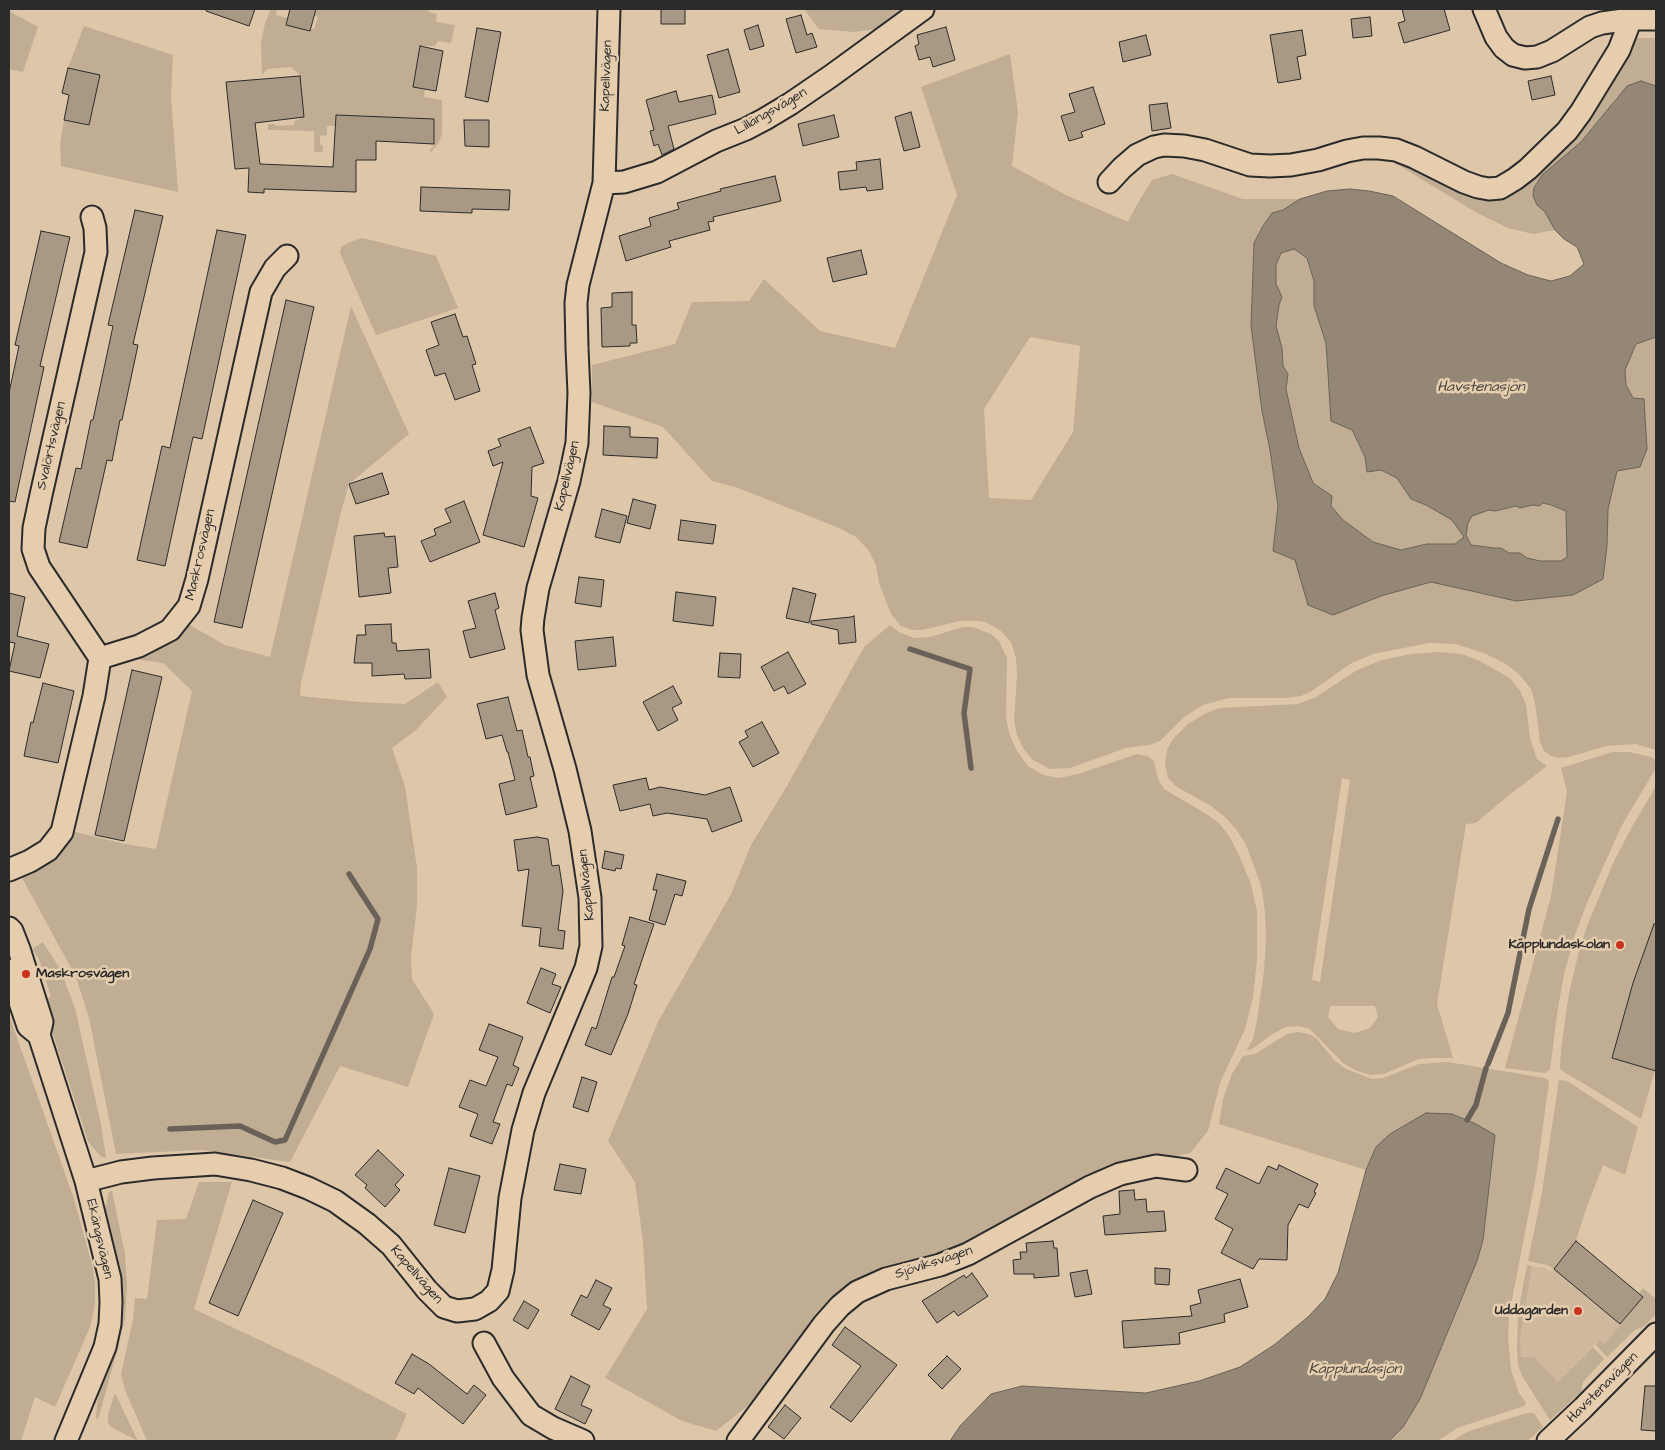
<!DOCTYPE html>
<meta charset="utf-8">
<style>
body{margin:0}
#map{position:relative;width:1665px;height:1450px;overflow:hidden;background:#dec7a9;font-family:"Architects Daughter",sans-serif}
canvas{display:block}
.frame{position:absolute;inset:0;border:10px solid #2b2b2b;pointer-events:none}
</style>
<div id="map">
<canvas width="1665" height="1450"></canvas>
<div class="frame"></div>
</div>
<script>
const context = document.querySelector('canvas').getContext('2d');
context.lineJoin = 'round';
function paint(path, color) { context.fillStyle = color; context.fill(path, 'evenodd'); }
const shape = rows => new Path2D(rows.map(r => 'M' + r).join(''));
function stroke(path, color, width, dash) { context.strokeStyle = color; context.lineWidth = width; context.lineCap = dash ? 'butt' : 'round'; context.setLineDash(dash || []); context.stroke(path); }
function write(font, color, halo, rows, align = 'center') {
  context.font = font + ' "Architects Daughter",sans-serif'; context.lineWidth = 5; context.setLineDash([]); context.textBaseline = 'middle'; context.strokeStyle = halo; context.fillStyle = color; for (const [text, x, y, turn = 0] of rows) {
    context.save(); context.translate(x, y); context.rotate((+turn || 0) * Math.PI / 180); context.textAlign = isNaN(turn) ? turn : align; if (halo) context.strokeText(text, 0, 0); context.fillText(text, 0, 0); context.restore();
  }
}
paint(shape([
 [1576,1241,1643,1297,1605,1344,1599,1340,1558,1382,1534,1357,1520,1357,1520,1338,1532,1266,1546,1268,1550,1272]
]), '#ceb99e');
paint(shape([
 [271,9,277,9,276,15,287,18,286,25,310,31,310,29,314,29,318,17,314,15,316,9,429,9,428,12,437,14,436,22,455,25,451,43,438,41,435,46,420,46,413,86,425,89,424,97,442,100,442,134,438,144,430,153,430,149,433,147,434,119,336,115,335,126,327,126,327,135,320,136,320,144,323,146,323,152,314,152,314,131,268,130,268,124,274,124,276,126,294,125,294,121,304,117,300,75,291,67,267,69,262,75,261,43,265,23],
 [804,9,905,9,887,28,854,32,819,29],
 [9,11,38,27,23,72,9,69],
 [84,26,173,55,171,96,178,192,61,166,60,143,64,120,89,125,100,76,68,68],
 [1628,38,1656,38,1656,86,1616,97,1606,113,1581,142,1542,175,1537,205,1545,212,1555,230,1533,234,1508,228,1477,213,1395,163,1381,159,1362,160,1347,164,1340,157,1379,152,1506,192],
 [1010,54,1018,112,1012,166,1066,195,1128,222,1136,206,1152,180,1172,174,1243,199,1300,199,1283,210,1272,213,1254,243,1251,326,1262,411,1270,450,1278,506,1273,551,1382,596,1431,582,1516,601,1573,595,1607,546,1608,509,1633,398,1626,385,1625,370,1636,344,1656,337,1656,750,1636,744,1622,745,1606,746,1569,757,1558,758,1551,756,1544,751,1540,742,1535,703,1531,689,1519,674,1504,663,1484,653,1455,644,1429,643,1373,654,1350,664,1312,691,1301,696,1285,698,1229,698,1203,705,1184,717,1160,741,1149,745,1126,748,1070,768,1050,769,1033,760,1023,748,1017,735,1014,721,1017,674,1016,658,1011,642,1000,630,985,622,976,621,960,621,922,630,912,630,901,626,891,614,879,583,876,565,869,551,856,537,839,528,738,488,712,481,663,427,592,402,592,365,675,344,692,302,749,301,764,279,820,331,895,348,957,195,921,87],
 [1030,337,1080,346,1073,432,1031,500,989,498,984,409],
 [362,238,436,256,458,308,376,335,340,253,341,247,348,243],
 [1294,249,1307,258,1314,281,1314,306,1326,343,1328,386,1365,457,1367,471,1381,470,1397,478,1411,499,1426,505,1452,520,1465,537,1455,544,1427,544,1401,550,1373,542,1343,520,1331,506,1332,496,1313,483,1299,449,1286,388,1288,374,1283,366,1282,348,1276,326,1279,305,1282,297,1276,284,1276,265,1281,253],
 [351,306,409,434,349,484,341,512,301,683,300,696,360,702,405,704,438,682,447,697,416,730,392,748,405,786,417,868,417,906,411,958,412,979,434,1014,408,1087,340,1066,290,1162,202,1150,116,1154,89,1018,76,977,21,876,71,831,125,844,156,849,192,691,163,663,126,658,188,624,225,645,270,657],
 [1543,503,1567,511,1568,557,1561,561,1540,561,1527,558,1520,553,1509,553,1501,548,1494,548,1471,545,1466,535,1468,523,1472,516,1489,510,1495,511,1516,506,1520,508,1533,505,1539,506],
 [890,625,899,632,914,638,930,637,963,627,973,627,991,634,999,641,1007,658,1006,717,1009,733,1017,751,1028,766,1043,775,1059,778,1078,774,1137,754,1147,756,1154,761,1158,779,1164,789,1208,815,1220,824,1229,836,1238,853,1251,884,1257,912,1257,959,1253,998,1245,1029,1220,1083,1208,1131,1190,1153,1139,1164,993,1236,871,1278,767,1391,716,1431,682,1421,605,1378,647,1309,643,1242,635,1182,608,1141,658,1022,731,894,751,845,787,786,864,647],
 [1438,652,1462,654,1480,661,1510,678,1520,691,1526,704,1530,738,1537,759,1547,766,1508,796,1476,823,1466,824,1437,1004,1453,1058,1432,1058,1419,1059,1384,1074,1371,1075,1357,1071,1343,1063,1310,1029,1299,1026,1286,1027,1274,1033,1252,1049,1247,1050,1253,1039,1257,1020,1264,971,1266,937,1265,912,1261,885,1246,845,1236,829,1225,817,1211,806,1177,787,1168,778,1165,764,1167,750,1173,739,1188,724,1206,713,1220,708,1298,704,1316,697,1357,670,1382,660,1411,654],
 [1342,778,1350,780,1320,982,1312,980],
 [1330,1006,1375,1006,1378,1017,1370,1028,1355,1033,1338,1029,1328,1017],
 [1612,752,1629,752,1651,757,1655,760,1656,768,1621,827,1587,903,1575,935,1564,974,1558,1008,1550,1070,1545,1073,1505,1068,1551,896,1567,792,1561,768],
 [1656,786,1656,918,1633,983,1612,1058,1655,1070,1641,1119,1578,1080,1565,1073,1560,1069,1561,1049,1569,993,1579,951,1587,926,1614,861,1633,825],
 [43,942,60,969,75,1008,101,1124,106,1158,100,1156,88,1141,42,1001,51,997,39,959,32,949],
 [9,1015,74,1199,93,1268,95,1284,95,1305,90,1327,55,1407,35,1397,21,1441,9,1441],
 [1298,1032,1309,1034,1316,1038,1335,1061,1346,1069,1372,1079,1383,1078,1419,1064,1448,1062,1545,1078,1549,1081,1537,1171,1509,1315,1508,1338,1511,1370,1519,1393,1526,1403,1524,1406,1457,1428,1438,1441,1389,1441,1403,1427,1420,1399,1447,1335,1483,1240,1495,1135,1376,1147,1366,1170,1219,1124,1223,1099,1232,1074,1243,1056,1255,1054,1287,1034],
 [1559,1080,1567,1081,1638,1127,1625,1175,1603,1165,1585,1212,1576,1241,1554,1269,1547,1265,1528,1261,1542,1192],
 [199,1182,232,1182,194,1309,325,1371,407,1414,395,1441,147,1441,125,1390,121,1374,133,1320,135,1298,147,1299,157,1220,186,1219],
 [112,1191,125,1254,127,1286,125,1318,116,1355,98,1420,96,1417,97,1404,119,1287,115,1249,105,1210,109,1192],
 [1527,1265,1532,1266,1520,1338,1521,1357,1534,1357,1558,1382,1593,1347,1604,1359,1583,1382,1581,1392,1550,1420,1522,1376,1518,1364,1517,1349,1518,1313],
 [1643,1288,1656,1299,1656,1314,1645,1326,1635,1330,1607,1357,1596,1345,1599,1340,1605,1344,1643,1297,1639,1293],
 [115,1393,138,1441,111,1427,108,1422,108,1414],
 [1527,1413,1534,1413,1543,1427,1527,1441,1452,1441,1469,1431]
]), '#c0ad94');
const water = shape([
 [1641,81,1656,86,1656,337,1636,344,1625,370,1626,385,1633,398,1644,399,1647,449,1640,467,1617,471,1608,509,1607,546,1603,579,1573,595,1516,601,1431,582,1381,596,1333,615,1308,605,1295,560,1273,551,1278,506,1270,450,1262,411,1251,326,1254,243,1263,226,1272,213,1283,210,1300,199,1327,191,1350,189,1369,191,1393,196,1501,263,1528,275,1551,281,1570,276,1584,264,1577,247,1564,239,1555,230,1545,212,1537,205,1533,196,1534,188,1542,175,1581,142,1627,86,1641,81],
 [1294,249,1307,258,1314,281,1314,306,1326,343,1331,421,1352,430,1365,457,1367,472,1381,470,1397,478,1411,499,1426,505,1452,520,1464,537,1455,544,1427,544,1401,550,1373,542,1343,520,1331,506,1332,496,1313,483,1299,448,1286,389,1288,374,1283,366,1282,348,1276,326,1279,305,1282,297,1276,284,1276,265,1281,253,1294,249],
 [1543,503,1551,505,1566,511,1567,557,1561,561,1540,561,1527,558,1520,553,1509,553,1501,548,1494,548,1471,545,1466,535,1468,523,1472,516,1489,510,1495,511,1516,506,1520,508,1533,505,1539,506,1543,503],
 [1426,1113,1452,1114,1474,1123,1495,1135,1483,1240,1477,1261,1420,1399,1403,1427,1389,1441,950,1441,960,1426,991,1394,1022,1386,1146,1393,1199,1381,1240,1367,1274,1345,1308,1317,1325,1299,1338,1273,1366,1170,1376,1147,1390,1134,1426,1113]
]);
paint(water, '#948776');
stroke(water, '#6a6258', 1);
stroke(shape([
 [910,649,970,669,964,713,971,768],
 [1488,1064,1508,1013,1529,909,1558,819],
 [1467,1120,1476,1105,1486,1068],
 [170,1129,240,1126,275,1142,285,1140,370,949,378,919,349,874]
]), '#6a6258', 5.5);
const building = shape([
 [206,9,255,9,249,26,206,11,206,9],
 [290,9,316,9,310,31,286,25,290,9],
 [661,9,685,9,685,24,661,24,661,9],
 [1402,9,1444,9,1450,30,1404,43,1398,23,1405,21,1402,9],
 [801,15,807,35,812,33,817,47,796,53,786,19,801,15],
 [1370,17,1372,36,1353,38,1351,19,1370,17],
 [758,25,764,46,750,50,744,30,758,25],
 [946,27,955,60,933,67,930,57,919,60,915,46,919,44,917,35,946,27],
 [477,28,501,32,488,102,465,97,477,28],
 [1302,30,1306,55,1297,57,1301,79,1278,83,1270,35,1302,30],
 [1146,35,1151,55,1123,62,1119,42,1146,35],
 [420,46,443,51,436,91,413,87,420,46],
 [728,49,740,92,719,98,707,55,728,49],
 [68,68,100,75,89,125,64,120,69,95,62,93,68,68],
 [300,76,304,117,255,123,260,164,333,167,336,115,434,119,434,144,376,141,376,160,356,160,356,192,264,189,264,193,248,192,249,168,235,169,226,82,300,76],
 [1551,76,1555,95,1532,100,1528,81,1551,76],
 [1093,87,1105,124,1081,132,1083,137,1069,141,1061,116,1075,112,1069,94,1093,87],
 [676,91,679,102,712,95,716,114,668,126,674,149,662,155,658,144,654,146,650,131,654,130,646,100,676,91],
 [1167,103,1171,128,1152,131,1149,105,1167,103],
 [911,112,920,147,904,151,895,117,911,112],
 [834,115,839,137,803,146,798,124,834,115],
 [464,120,489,120,489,147,465,146,464,120],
 [880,159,883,189,867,191,866,187,840,190,838,172,857,170,856,162,880,159],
 [775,176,781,201,713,217,714,221,708,222,710,230,669,241,671,247,626,261,619,236,651,226,649,218,679,209,677,203,721,191,720,189,775,176],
 [421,187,510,190,509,210,472,209,472,213,420,211,421,187],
 [135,210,163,216,133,344,138,345,122,420,120,420,112,461,107,460,87,548,59,542,76,468,81,469,91,420,93,420,113,326,108,325,135,210],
 [217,230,246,235,202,439,193,437,165,566,137,560,162,446,170,448,217,230],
 [41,231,70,237,40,366,44,367,15,502,9,501,9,393,19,346,15,345,41,231],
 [861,250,867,274,833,282,827,258,861,250],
 [632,292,632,325,636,325,637,343,630,343,630,346,602,347,601,308,612,307,612,293,632,292],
 [286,300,314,307,242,628,214,622,286,300],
 [455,314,463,337,467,336,476,364,472,365,480,391,455,400,445,373,435,376,426,350,439,345,431,322,455,314],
 [604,426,630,427,630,437,658,438,657,458,603,455,604,426],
 [530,427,544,463,532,467,531,496,538,498,524,547,483,535,503,462,493,466,488,451,501,446,498,439,530,427],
 [382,473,389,494,356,504,349,484,382,473],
 [633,499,656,505,650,529,627,523,633,499],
 [464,501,480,542,430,562,421,541,436,535,434,529,451,522,445,509,464,501],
 [602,509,627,516,620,543,595,537,602,509],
 [681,520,716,525,713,544,678,540,681,520],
 [384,533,385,537,395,536,398,567,388,568,391,593,359,597,354,536,384,533],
 [579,577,604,580,601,607,575,603,579,577],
 [793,588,816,594,809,623,786,618,793,588],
 [676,592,716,597,713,626,673,621,676,592],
 [9,593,25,597,17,636,49,644,40,678,9,671,15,643,9,642,9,593],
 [495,593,499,608,495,610,505,649,470,658,463,631,476,628,468,601,495,593],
 [854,616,856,642,839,644,838,630,811,624,811,621,851,617,854,616],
 [391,624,392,643,396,643,397,651,429,649,431,678,405,679,404,674,372,676,372,663,354,663,357,635,366,635,365,625,391,624],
 [613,637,616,666,578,670,575,641,613,637],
 [788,652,806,684,788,694,784,686,774,691,761,667,788,652],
 [720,653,741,654,740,678,718,677,720,653],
 [132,670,162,677,124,841,95,835,132,670],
 [43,683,74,691,58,763,24,756,31,722,33,723,43,683],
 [673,686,682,703,672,708,678,720,658,731,643,702,673,686],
 [508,697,517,731,522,730,528,757,530,757,534,776,530,777,537,807,506,815,499,784,515,780,508,752,507,752,502,735,486,739,477,704,508,697],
 [762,722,779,753,753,767,739,742,748,737,745,731,762,722],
 [646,778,649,790,660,787,705,795,730,787,742,821,712,832,707,819,667,813,653,816,650,804,620,811,613,785,646,778],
 [537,837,548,839,552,866,559,865,563,891,558,930,565,931,563,949,539,946,541,928,522,926,529,869,518,871,514,840,537,837],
 [605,851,624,855,621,869,616,868,615,871,602,868,605,851],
 [657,874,686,881,682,896,675,894,665,925,649,920,657,890,653,890,657,874],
 [630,917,654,924,634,984,637,985,628,1014,611,1055,585,1045,592,1027,596,1029,612,977,614,977,625,946,622,945,630,917],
 [1654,924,1656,924,1656,1071,1612,1058,1633,983,1654,924],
 [541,968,556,974,552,984,561,987,550,1013,527,1003,541,968],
 [489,1024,523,1037,513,1065,519,1068,512,1086,507,1084,493,1122,500,1124,492,1144,470,1136,478,1114,459,1107,470,1080,486,1086,498,1057,479,1050,489,1024],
 [582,1077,597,1082,588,1112,573,1107,582,1077],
 [378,1150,404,1175,395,1185,400,1190,385,1207,365,1188,367,1185,355,1175,378,1150],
 [560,1164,586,1169,581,1194,554,1190,560,1164],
 [1279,1165,1318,1184,1314,1192,1316,1193,1308,1208,1299,1204,1288,1225,1287,1260,1259,1259,1253,1269,1221,1253,1233,1229,1215,1219,1228,1194,1216,1188,1226,1168,1259,1184,1268,1166,1277,1170,1279,1165],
 [449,1168,480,1176,465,1233,434,1225,449,1168],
 [1134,1190,1135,1200,1146,1199,1147,1212,1164,1211,1166,1231,1105,1235,1103,1216,1120,1214,1119,1191,1134,1190],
 [253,1200,283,1213,238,1316,209,1303,253,1200],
 [1053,1241,1054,1248,1057,1248,1059,1276,1034,1278,1034,1274,1014,1274,1013,1260,1021,1259,1020,1252,1027,1252,1026,1243,1053,1241],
 [1576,1241,1643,1297,1620,1324,1554,1269,1576,1241],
 [1155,1268,1170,1269,1169,1285,1155,1284,1155,1268],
 [1087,1270,1092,1294,1075,1297,1070,1273,1087,1270],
 [972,1273,988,1296,958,1316,954,1311,937,1323,922,1301,964,1275,966,1278,972,1273],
 [1240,1279,1248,1307,1224,1314,1225,1322,1179,1333,1180,1344,1124,1348,1122,1321,1192,1316,1190,1306,1201,1303,1198,1290,1240,1279],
 [596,1280,612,1288,603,1305,611,1309,599,1330,571,1315,581,1295,587,1298,596,1280],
 [524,1301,539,1310,528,1329,513,1320,524,1301],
 [845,1327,897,1365,851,1422,830,1407,861,1366,832,1345,845,1327],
 [412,1354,429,1364,467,1394,474,1385,486,1395,463,1424,418,1388,414,1394,395,1383,412,1354],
 [947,1356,961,1369,942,1389,928,1375,947,1356],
 [571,1376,590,1386,581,1405,592,1410,585,1424,555,1409,571,1376],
 [1645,1386,1656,1386,1656,1431,1641,1430,1645,1386],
 [785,1405,801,1418,784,1439,768,1427,785,1405]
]);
paint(building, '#a99984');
stroke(building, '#2b2b2b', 1);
const minor = shape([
 [1484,9,1496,37,1504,48,1513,55,1525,58,1537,57,1552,51,1590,27,1602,23,1631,19,1656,19],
 [1109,182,1122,168,1137,155,1154,147,1164,145,1184,146,1205,150,1250,165,1270,166,1291,165,1318,160,1347,151,1363,148,1379,148,1396,150,1414,157,1464,182,1478,187,1489,189,1500,188,1515,179,1528,169,1567,131,1581,112,1619,50,1631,19],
 [604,183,624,182,657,172,716,141,746,129,765,119,790,104,831,76,923,9],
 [92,217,95,228,96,252,41,495,34,528,33,549,39,567,100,658],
 [9,870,30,861,48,850,62,832,94,696,100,658,139,646,170,630,189,606,197,579,261,292,275,268,287,256],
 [9,928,12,931,19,949,42,1022,39,1035,86,1181,110,1279,111,1302,110,1324,105,1347,66,1441],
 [9,970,28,1026,39,1035],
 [86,1181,121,1172,153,1168,215,1164,251,1170,282,1178,308,1188,335,1201,367,1224,391,1245,427,1290,444,1307,457,1311,475,1309,489,1301,498,1291,503,1270,510,1198,523,1130,534,1093,586,968,591,946,590,898,580,831,565,769,538,675,532,630,533,618,538,588,569,481,577,443,579,393,577,348,576,303,578,285,604,183,609,9],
 [484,1343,503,1378,531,1415,553,1428,583,1441],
 [738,1441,824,1324,840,1306,857,1292,886,1279,940,1265,968,1254,1090,1187,1120,1174,1156,1166,1186,1170],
 [1548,1441,1583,1408,1656,1334]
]);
stroke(minor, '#2b2b2b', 25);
stroke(minor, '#e5cdae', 21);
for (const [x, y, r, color] of [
 [1620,945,5,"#c8321e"],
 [26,974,5,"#c8321e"],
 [1578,1311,5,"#c8321e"]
]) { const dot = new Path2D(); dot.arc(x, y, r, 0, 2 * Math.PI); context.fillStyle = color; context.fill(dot); stroke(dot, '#e5cdae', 2); }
write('14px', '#2b2b2b', '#e5cdae', [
 ["Kapellvägen",607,76,-88],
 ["Lillängsvägen",771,112,-30],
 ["Svalörtsvägen",52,446,-77],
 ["Kapellvägen",568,476,-77],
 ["Maskrosvägen",201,555,-77],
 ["Kapellvägen",587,885,-96],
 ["Ekängsvägen",99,1239,77],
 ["Sjöviksvägen",934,1263,-18],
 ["Kapellvägen",416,1275,49],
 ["Havstenavägen",1603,1388,-45]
]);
write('bold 14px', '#2b2b2b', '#e5cdae', [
 ["Käpplundaskolan",1610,945],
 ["Maskrosvägen",36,974,"left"],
 ["Uddagården",1568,1311]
], 'right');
write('italic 15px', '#45423e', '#e5cdae', [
 ["Havstenasjön",1481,388],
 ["Käpplundasjön",1355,1370]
]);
</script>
